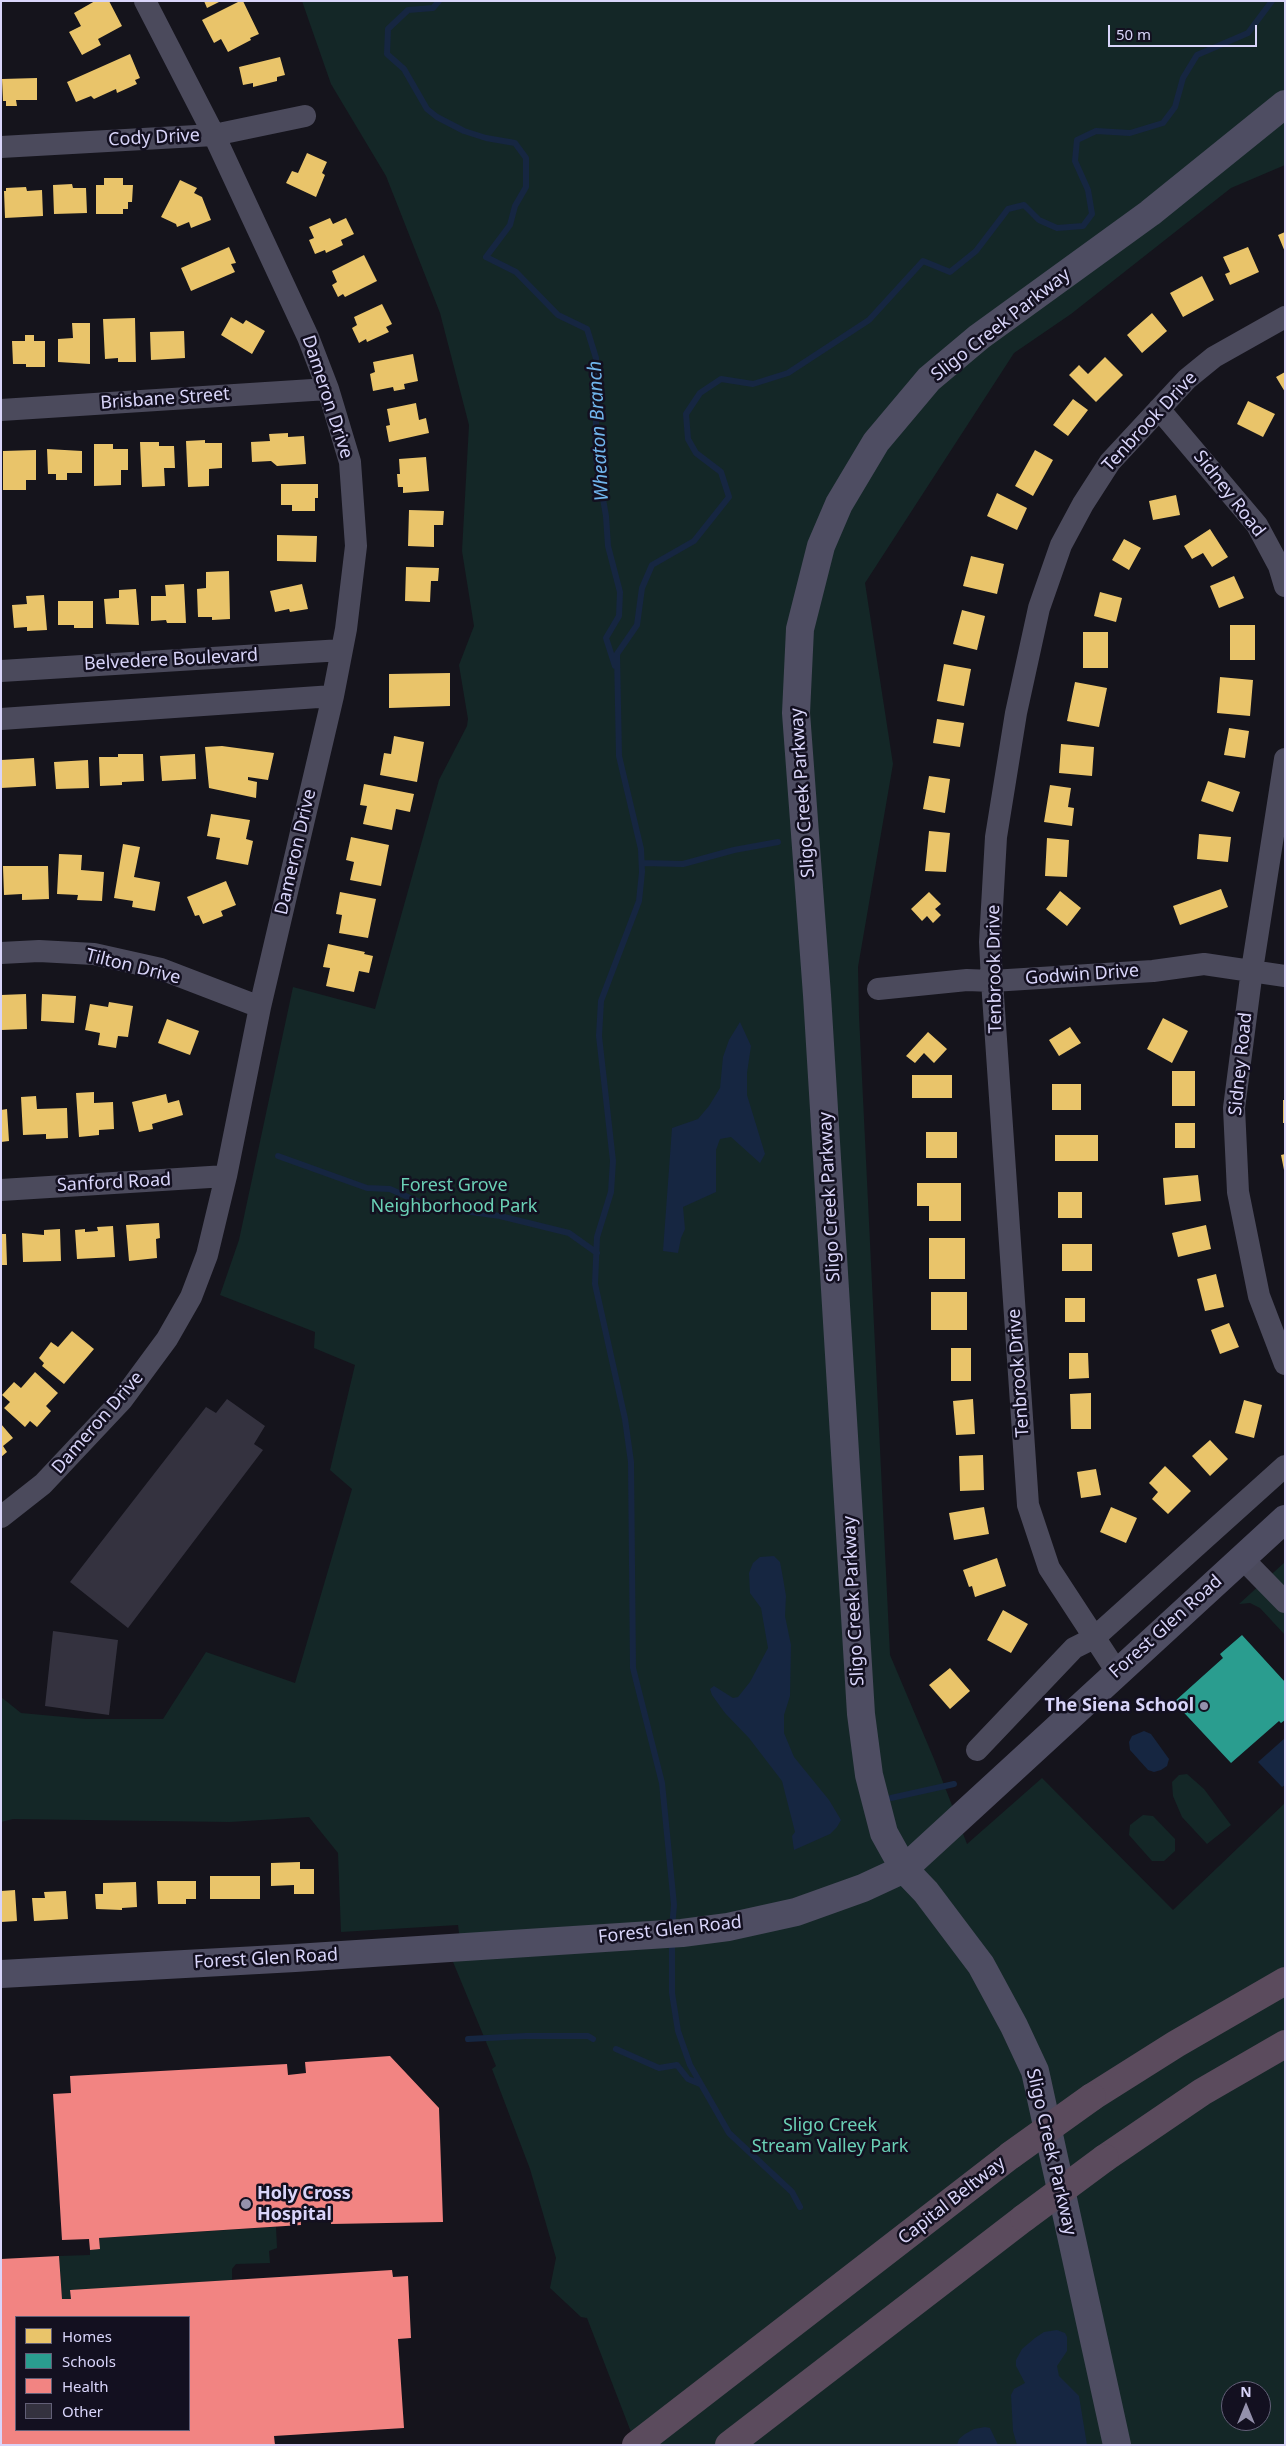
<!DOCTYPE html>
<style>
body{margin:0}
#map{position:relative;width:1286px;height:2446px;overflow:hidden;background:#15141c;font-family:"Noto Sans",sans-serif}
canvas{display:block}
.frame{position:absolute;inset:0;border:2px solid #d9d5fa;pointer-events:none}
.legend{position:absolute;left:15px;top:2316px;width:175px;height:115px;box-sizing:border-box;background:#131020;border:1px solid #625f77;margin:0;padding:6px 9px;list-style:none;font-size:15px;color:#d9d5fa}
.legend li{display:flex;align-items:center;gap:10px;height:25px}
.legend b{width:25px;border:1px solid #625f77}
.north{position:absolute;left:1221px;top:2381px;width:50px;height:50px;box-sizing:border-box;background:#131020;border:1px solid #625f77;border-radius:50%;rotate:0deg;font-size:14px;font-weight:700;line-height:20px;text-align:center;color:#d9d5fa}
.north::after{content:'';display:block;margin:auto;width:18px;height:22px;background:#9491ac;clip-path:polygon(50% 0,100% 100%,50% 72%,0 100%)}
.scale{position:absolute;left:1108px;top:25px;width:149px;height:22px;box-sizing:border-box;border:2px solid #d9d5fa;border-top:0;padding-left:6px;font-size:15px;line-height:18px;white-space:nowrap;color:#d9d5fa;-webkit-text-stroke:4px #131020;paint-order:stroke}
</style>
<div id="map">
<canvas width="1286" height="2446"></canvas>
<div class="frame"></div>
<ul class="legend">
<li><b style="height:14px;background:#e9c46a"></b>Homes</li>
<li><b style="height:14px;background:#2a9d8f"></b>Schools</li>
<li><b style="height:14px;background:#f28482"></b>Health</li>
<li><b style="height:14px;background:#34323f"></b>Other</li>
</ul>
<div class="north">N</div>
<div class="scale">50 m</div>
</div>
<script>
const context = document.querySelector('canvas').getContext('2d');
context.lineJoin = 'round';
function paint(path, color) { context.fillStyle = color; context.fill(path, 'evenodd'); }
const shape = rows => new Path2D(rows.map(r => 'M' + r).join(''));
function stroke(path, color, width, dash) { context.strokeStyle = color; context.lineWidth = width; context.lineCap = dash ? 'butt' : 'round'; context.setLineDash(dash || []); context.stroke(path); }
function write(font, color, halo, rows, align = 'center') {
  context.font = font + ' "Noto Sans",sans-serif'; context.lineWidth = 5; context.setLineDash([]); context.textBaseline = 'middle'; context.strokeStyle = halo; context.fillStyle = color; for (const [text, x, y, turn = 0] of rows) {
    context.save(); context.translate(x, y); context.rotate((+turn || 0) * Math.PI / 180); context.textAlign = isNaN(turn) ? turn : align; if (halo) context.strokeText(text, 0, 0); context.fillText(text, 0, 0); context.restore();
  }
}
paint(shape([
 [302,1,1285,1,1285,165,1231,188,1071,314,1014,353,865,583,893,764,858,967,859,1016,890,1655,934,1759,967,1844,1042,1778,1173,1910,1285,1803,1285,2445,636,2445,587,2318,581,2317,550,2288,556,2258,530,2169,492,2069,496,2066,451,1957,462,1957,458,1925,341,1932,338,1853,309,1817,230,1822,13,1819,1,1822,1,1697,21,1713,86,1719,163,1719,206,1652,295,1683,352,1489,330,1470,355,1365,314,1348,315,1332,220,1295,239,1240,293,987,375,1009,439,780,467,726,468,719,459,665,474,626,462,551,469,425,440,313,386,176,331,84],
 [1231,2391,1261,2391,1261,2421,1231,2421],
 [1285,1562,1285,1635,1260,1608,1250,1603,1239,1604],
 [1187,1774,1204,1789,1231,1825,1207,1844,1182,1817,1173,1796,1172,1782,1179,1775],
 [1143,1815,1153,1816,1175,1839,1175,1851,1164,1861,1152,1861,1129,1835,1130,1825],
 [276,2227,277,2248,269,2251,270,2263,236,2264,232,2269,232,2280,70,2291,71,2299,62,2299,59,2256,90,2255,90,2250,100,2248,99,2238]
]), '#142727');
paint(shape([
 [740,1022,751,1046,747,1073,747,1095,765,1154,760,1163,731,1137,720,1139,716,1150,716,1192,683,1207,685,1229,681,1238,678,1253,663,1251,672,1128,698,1119,709,1106,720,1088,723,1057,729,1040],
 [774,1556,780,1562,783,1578,786,1596,785,1616,791,1645,790,1696,784,1715,784,1733,794,1757,829,1800,841,1820,837,1827,830,1834,794,1850,792,1836,795,1832,782,1781,749,1738,725,1713,712,1695,710,1689,714,1686,733,1698,738,1697,750,1682,768,1648,761,1608,750,1593,749,1573,753,1563,760,1557],
 [1144,1731,1151,1734,1169,1759,1167,1766,1161,1770,1154,1772,1148,1770,1130,1750,1129,1742,1132,1736],
 [1285,1738,1285,1785,1282,1787,1258,1762],
 [1057,2330,1065,2333,1067,2337,1067,2351,1057,2366,1059,2376,1079,2396,1087,2445,1017,2445,1013,2431,1011,2395,1014,2389,1025,2383,1016,2366,1016,2360,1022,2349,1035,2338,1044,2332],
 [985,2427,990,2428,998,2445,957,2445,959,2439,965,2434,974,2429]
]), '#162641');
paint(shape([
 [95,1,109,1,122,26,98,39,101,45,82,55,69,32,81,26,74,13],
 [204,1,221,1,207,8],
 [240,1,243,1,259,34,250,38,251,40,228,52,221,39,214,43,202,20],
 [130,54,140,78,135,80,137,84,117,93,116,89,94,99,91,96,76,102,67,82],
 [280,57,285,75,277,77,277,81,253,87,253,83,243,85,239,67],
 [37,78,37,100,16,100,17,106,6,106,6,101,3,101,2,79],
 [307,153,327,162,322,173,325,175,316,197,286,183,292,171,298,173],
 [104,178,123,178,123,185,133,185,132,202,128,202,128,209,123,209,123,214,96,214,96,185,104,185],
 [180,180,197,188,194,193,202,197,211,220,191,228,189,222,177,227,176,224,161,217],
 [72,184,73,188,86,188,87,213,54,214,53,185],
 [26,187,27,191,42,190,43,216,5,218,4,191,6,191,6,188],
 [330,218,333,224,346,218,354,234,341,240,343,245,326,253,325,250,315,254,309,240,314,238,309,227],
 [1285,232,1285,252,1278,235],
 [229,247,236,263,231,264,235,272,191,291,181,268],
 [1248,247,1259,272,1230,285,1225,274,1230,272,1223,257],
 [364,255,377,281,345,297,343,294,338,297,332,285,337,282,332,271],
 [1202,276,1214,300,1183,317,1170,293],
 [382,304,392,324,386,327,389,332,367,342,366,339,359,343,352,328,357,325,354,317],
 [1152,313,1167,331,1142,353,1127,335],
 [231,317,243,324,246,320,265,331,252,354,221,335],
 [135,318,136,362,118,362,118,358,105,359,103,319],
 [72,323,90,323,90,364,58,362,58,339,73,338],
 [184,331,185,358,151,360,150,332],
 [25,335,34,335,34,341,45,341,45,367,26,367,26,364,13,364,12,341,25,341],
 [413,354,418,381,404,384,405,389,394,391,393,387,373,391,370,374,375,372,373,362],
 [1105,357,1123,375,1096,402,1069,375,1079,365,1088,374],
 [1285,372,1285,392,1276,377],
 [1073,399,1088,410,1068,436,1053,425],
 [1248,401,1275,414,1263,437,1237,424],
 [416,403,419,420,426,418,429,433,389,442,386,426,390,425,387,409],
 [288,433,288,437,304,436,306,464,277,466,271,461,252,462,251,442,270,441,269,434],
 [205,440,205,443,222,443,222,468,209,469,209,486,188,487,186,441],
 [140,442,159,442,159,446,174,446,175,468,164,468,165,486,142,487],
 [94,444,113,444,113,449,128,449,128,470,121,470,121,485,94,486],
 [47,449,82,451,82,473,67,473,67,480,56,480,56,474,48,474],
 [36,450,36,480,26,480,26,490,3,490,3,451],
 [1035,450,1053,460,1033,496,1015,486],
 [426,457,429,491,403,493,403,487,398,487,397,474,400,474,399,459],
 [281,484,318,484,318,498,315,498,315,511,292,511,292,505,281,505],
 [997,493,1027,508,1017,530,987,516],
 [1176,495,1180,515,1153,520,1149,501],
 [409,510,444,511,443,525,434,525,434,547,408,546],
 [1210,529,1228,557,1212,567,1203,553,1192,559,1184,546],
 [277,535,317,536,316,562,277,561],
 [1124,539,1141,548,1129,570,1112,560],
 [971,556,1004,564,997,594,963,586],
 [406,567,439,568,438,581,431,581,430,602,405,601],
 [229,571,230,619,212,620,212,617,198,617,197,589,206,588,206,572],
 [1234,576,1244,598,1219,608,1210,586],
 [184,584,186,623,167,623,166,620,151,621,151,596,166,596,165,585],
 [302,584,308,609,290,612,289,609,275,612,270,591],
 [136,589,139,625,106,624,104,599,119,598,119,590],
 [1100,592,1122,598,1116,622,1094,616],
 [44,595,47,630,27,631,27,627,14,628,12,605,27,604,26,596],
 [58,601,93,601,93,628,74,628,74,625,58,625],
 [962,610,985,616,977,650,953,644],
 [1230,625,1255,625,1255,660,1230,660],
 [1083,632,1108,632,1108,668,1083,668],
 [944,664,971,669,964,706,937,701],
 [450,673,450,706,389,708,389,674],
 [1220,677,1253,680,1250,716,1217,713],
 [1075,682,1107,688,1099,727,1067,721],
 [937,719,964,723,960,747,933,743],
 [1229,728,1249,731,1245,758,1224,755],
 [394,736,424,742,417,782,380,775,384,753,391,754],
 [1061,744,1094,747,1092,776,1059,773],
 [222,746,274,753,268,780,248,777,248,780,257,782,256,798,209,788,205,747],
 [118,754,143,754,144,781,122,782,122,785,100,786,99,757,118,757],
 [195,754,196,779,162,781,160,756],
 [34,758,36,786,1,788,1,760],
 [88,760,89,788,56,789,54,762],
 [929,776,950,779,945,813,923,809],
 [1208,781,1240,792,1233,812,1201,801],
 [364,784,414,794,410,812,396,809,392,830,363,824,367,806,360,805],
 [1050,785,1071,788,1068,807,1074,808,1072,826,1044,822],
 [211,814,250,820,246,839,253,841,248,865,216,859,220,838,207,836],
 [929,831,950,833,946,872,925,871],
 [1199,834,1231,837,1228,862,1197,859],
 [351,837,389,845,381,886,350,880,354,862,346,860],
 [1047,838,1069,840,1067,877,1045,876],
 [123,844,140,847,134,877,160,882,155,911,132,907,133,901,114,898],
 [59,854,82,855,81,870,104,872,102,901,77,900,78,895,57,894],
 [3,866,48,866,49,899,22,900,22,894,4,895],
 [226,881,236,905,221,911,223,916,203,924,199,915,195,916,187,897],
 [1221,889,1228,907,1180,925,1173,906],
 [1060,891,1081,908,1067,926,1046,909],
 [340,892,376,899,368,938,339,933,342,915,336,914],
 [929,892,941,904,935,909,941,915,933,923,927,916,922,921,911,909],
 [328,944,365,952,364,954,373,956,369,973,359,971,354,992,326,986,330,968,323,967],
 [26,994,27,1029,1,1030,1,995],
 [42,994,76,996,74,1023,41,1021],
 [109,1002,133,1006,128,1037,118,1036,116,1048,98,1045,100,1033,85,1030,90,1004,108,1007],
 [1163,1018,1188,1031,1172,1063,1147,1049],
 [167,1019,199,1031,190,1055,158,1043],
 [1070,1027,1081,1043,1059,1056,1049,1040],
 [928,1032,947,1049,934,1063,924,1053,915,1063,906,1056],
 [1172,1071,1195,1071,1195,1106,1172,1106],
 [912,1075,952,1075,952,1098,912,1098],
 [1052,1084,1081,1084,1081,1110,1052,1110],
 [94,1092,94,1103,113,1102,114,1129,99,1130,99,1135,79,1137,76,1093],
 [166,1094,168,1103,179,1100,183,1115,152,1124,153,1129,139,1132,132,1102],
 [36,1096,37,1109,67,1108,68,1138,46,1139,46,1134,23,1135,21,1097],
 [1283,1100,1285,1100,1285,1123,1283,1123],
 [7,1109,9,1141,1,1142,1,1110],
 [1175,1123,1195,1123,1195,1148,1175,1148],
 [926,1132,957,1132,957,1158,926,1158],
 [1055,1135,1098,1135,1098,1161,1055,1161],
 [1285,1154,1285,1170,1284,1170,1281,1155],
 [1198,1175,1201,1201,1165,1205,1163,1178],
 [917,1183,961,1183,961,1221,929,1221,929,1206,917,1206],
 [1058,1192,1082,1192,1082,1218,1058,1218],
 [159,1223,160,1238,156,1239,157,1258,129,1261,126,1225],
 [1206,1225,1211,1249,1178,1257,1172,1233],
 [113,1226,115,1257,77,1259,75,1230,85,1229,85,1232,98,1231,97,1227],
 [60,1229,61,1261,23,1262,22,1233,44,1235,44,1230],
 [1,1234,6,1234,7,1265,1,1265],
 [929,1238,965,1238,965,1279,929,1279],
 [1062,1244,1092,1244,1092,1271,1062,1271],
 [1216,1274,1224,1307,1205,1311,1197,1279],
 [931,1292,967,1292,967,1330,931,1330],
 [1065,1298,1085,1298,1085,1322,1065,1322],
 [1229,1323,1239,1347,1220,1354,1211,1330],
 [72,1331,94,1349,64,1384,42,1366,44,1363,39,1358,51,1342,58,1347],
 [951,1348,971,1348,971,1381,951,1381],
 [1069,1353,1088,1353,1089,1378,1069,1379],
 [35,1372,58,1393,46,1406,51,1411,37,1427,30,1421,25,1427,4,1408,10,1402,2,1395,14,1382,21,1388],
 [1091,1393,1091,1429,1071,1429,1070,1394],
 [973,1399,975,1434,956,1435,953,1401],
 [1244,1400,1262,1405,1254,1438,1235,1433],
 [1,1424,13,1438,3,1446,7,1452,1,1457],
 [1210,1440,1228,1459,1210,1476,1192,1456],
 [983,1455,984,1490,960,1491,959,1456],
 [1165,1466,1191,1491,1168,1514,1152,1499,1158,1492,1149,1483],
 [1096,1469,1101,1495,1081,1498,1077,1472],
 [984,1507,989,1534,954,1540,949,1513],
 [1111,1507,1137,1518,1126,1543,1100,1532],
 [997,1558,1006,1586,975,1597,972,1586,969,1587,963,1570],
 [1003,1610,1028,1624,1011,1653,987,1640],
 [950,1668,970,1691,950,1709,929,1685],
 [300,1862,300,1869,314,1869,314,1894,294,1894,294,1885,271,1886,271,1863],
 [210,1876,260,1876,260,1899,210,1899],
 [157,1881,196,1881,196,1899,186,1899,186,1904,158,1904],
 [136,1882,137,1907,122,1908,122,1910,96,1909,95,1894,103,1894,103,1883],
 [15,1890,17,1921,1,1922,1,1891],
 [66,1891,68,1919,34,1921,32,1898,45,1898,44,1892]
]), '#e9c46a');
paint(shape([
 [1242,1635,1285,1682,1285,1720,1281,1723,1279,1721,1231,1763,1174,1702,1223,1658,1220,1654]
]), '#2a9d8f');
paint(shape([
 [390,2056,439,2108,443,2222,331,2224,330,2208,300,2211,301,2225,99,2238,100,2249,90,2250,89,2239,62,2240,53,2094,71,2093,70,2076,287,2064,288,2075,306,2073,305,2062],
 [59,2256,62,2299,71,2299,70,2290,392,2270,393,2277,408,2276,411,2338,398,2339,404,2428,274,2436,275,2445,1,2445,1,2259],
 [16,2317,189,2317,189,2430,16,2430]
]), '#f28482');
stroke(shape([
 [439,1,433,8,408,10,388,29,387,54,404,69,427,109,437,117,464,131,486,138,515,143,526,158,526,187,515,206,510,225,486,257,516,272,558,315,587,329,596,358,596,459,606,516,608,546,620,592,619,616,606,638,615,666],
 [642,863,683,864,734,850,778,842],
 [278,1156,367,1188,390,1189,428,1206,500,1216,569,1233,597,1253],
 [891,1798,954,1784],
 [672,1928,674,1905,662,1783,633,1668,631,1462,625,1419,595,1284,597,1237,611,1192,613,1161,599,1036,601,1001,639,901,642,872,641,849,619,756,617,654,637,625,642,588,652,565,694,541,729,497,721,472,696,453,688,439,686,414,700,393,721,379,753,384,788,373,869,320,923,261,950,272,976,251,1008,209,1024,205,1039,220,1057,228,1083,226,1092,214,1088,190,1075,161,1077,140,1096,131,1130,133,1163,123,1175,107,1183,78,1197,55,1248,33,1272,1],
 [672,1941,672,1993,678,2031,690,2065,729,2133,792,2192,800,2207],
 [468,2039,526,2036,588,2036,593,2039],
 [616,2049,659,2068,677,2065,688,2079,700,2084]
]), '#162641', 6);
paint(shape([
 [227,1399,265,1426,254,1444,263,1450,128,1628,70,1582,206,1407,216,1413],
 [53,1631,118,1640,109,1715,45,1706]
]), '#34323f');
stroke(shape([
 [1,147,214,135,305,116],
 [1159,409,1257,525,1279,566,1285,586],
 [1,410,328,389],
 [1,671,342,650],
 [1,719,333,696],
 [1285,759,1252,970,1234,1108,1238,1192,1259,1296,1285,1364],
 [1,953,39,951,94,954,161,969,260,1007],
 [878,989,967,980,992,981,1153,971,1204,964,1285,976],
 [1,1190,226,1176],
 [1,1517,43,1484,122,1400,167,1339,191,1297,207,1255,226,1176,260,1007,333,696,346,629,356,546,350,462,328,389,308,337,214,135,145,1],
 [1242,1558,1285,1602],
 [1117,1672,1049,1568,1028,1505,992,981,990,942,996,837,1016,713,1039,608,1061,545,1083,504,1110,462,1187,379,1214,357,1285,317],
 [977,1750,1074,1648,1094,1638,1285,1466]
]), '#4b4a5c', 22);
stroke(shape([
 [1,1974,295,1958,682,1933,728,1927,796,1912,863,1888,904,1869,1285,1519],
 [1117,2445,1035,2071,1014,2026,981,1965,926,1892,904,1869,884,1833,869,1775,861,1714,817,995,796,713,800,629,821,546,839,504,876,442,929,379,979,337,1150,213,1285,104]
]), '#4e4d62', 28);
stroke(shape([
 [1092,2097,1176,2044,1285,1981],
 [1105,2158,1202,2092,1285,2044],
 [636,2445,1011,2155],
 [729,2445,1024,2218]
]), '#5b4b5d', 28);
stroke(shape([
 [1011,2155,1092,2097],
 [1024,2218,1105,2158]
]), '#5b4b5d', 28);
for (const [x, y, r, color] of [
 [1204,1706,5,"#9491ac"],
 [246,2204,6,"#9491ac"]
]) { const dot = new Path2D(); dot.arc(x, y, r, 0, 2 * Math.PI); context.fillStyle = color; context.fill(dot); stroke(dot, '#131020', 2); }
write('18px', '#d9d5fa', '#131020', [
 ["Cody Drive",154,138,-3],
 ["Sligo Creek Parkway",1001,325,-38],
 ["Dameron Drive",327,397,72],
 ["Brisbane Street",165,399,-4],
 ["Tenbrook Drive",1150,422,-47],
 ["Sidney Road",1229,494,52],
 ["Belvedere Boulevard",171,660,-3],
 ["Sligo Creek Parkway",803,793,-94],
 ["Dameron Drive",296,852,-77],
 ["Tilton Drive",133,967,14],
 ["Tenbrook Drive",995,969,-91],
 ["Godwin Drive",1082,975,-4],
 ["Sidney Road",1241,1064,-84],
 ["Sanford Road",114,1183,-3],
 ["Sligo Creek Parkway",830,1197,-93],
 ["Tenbrook Drive",1019,1373,-94],
 ["Dameron Drive",98,1423,-49],
 ["Sligo Creek Parkway",854,1601,-93],
 ["Forest Glen Road",1166,1627,-42],
 ["Forest Glen Road",670,1930,-6],
 ["Forest Glen Road",266,1959,-3],
 ["Sligo Creek Parkway",1051,2152,77],
 ["Capital Beltway",952,2201,-38]
]);
write('18px', '#6bd0b6', '#131020', [
 ["Forest Grove",454,1186],
 ["Neighborhood Park",454,1207],
 ["Sligo Creek",830,2126],
 ["Stream Valley Park",830,2147]
]);
write('bold 18px', '#d9d5fa', '#131020', [
 ["The Siena School",1194,1706],
 ["Holy Cross",257,2194,"left"],
 ["Hospital",257,2215,"left"]
], 'right');
write('italic 19px', '#70b4ec', '#131020', [
 ["Wheaton Branch",599,431,-93]
]);
</script>
